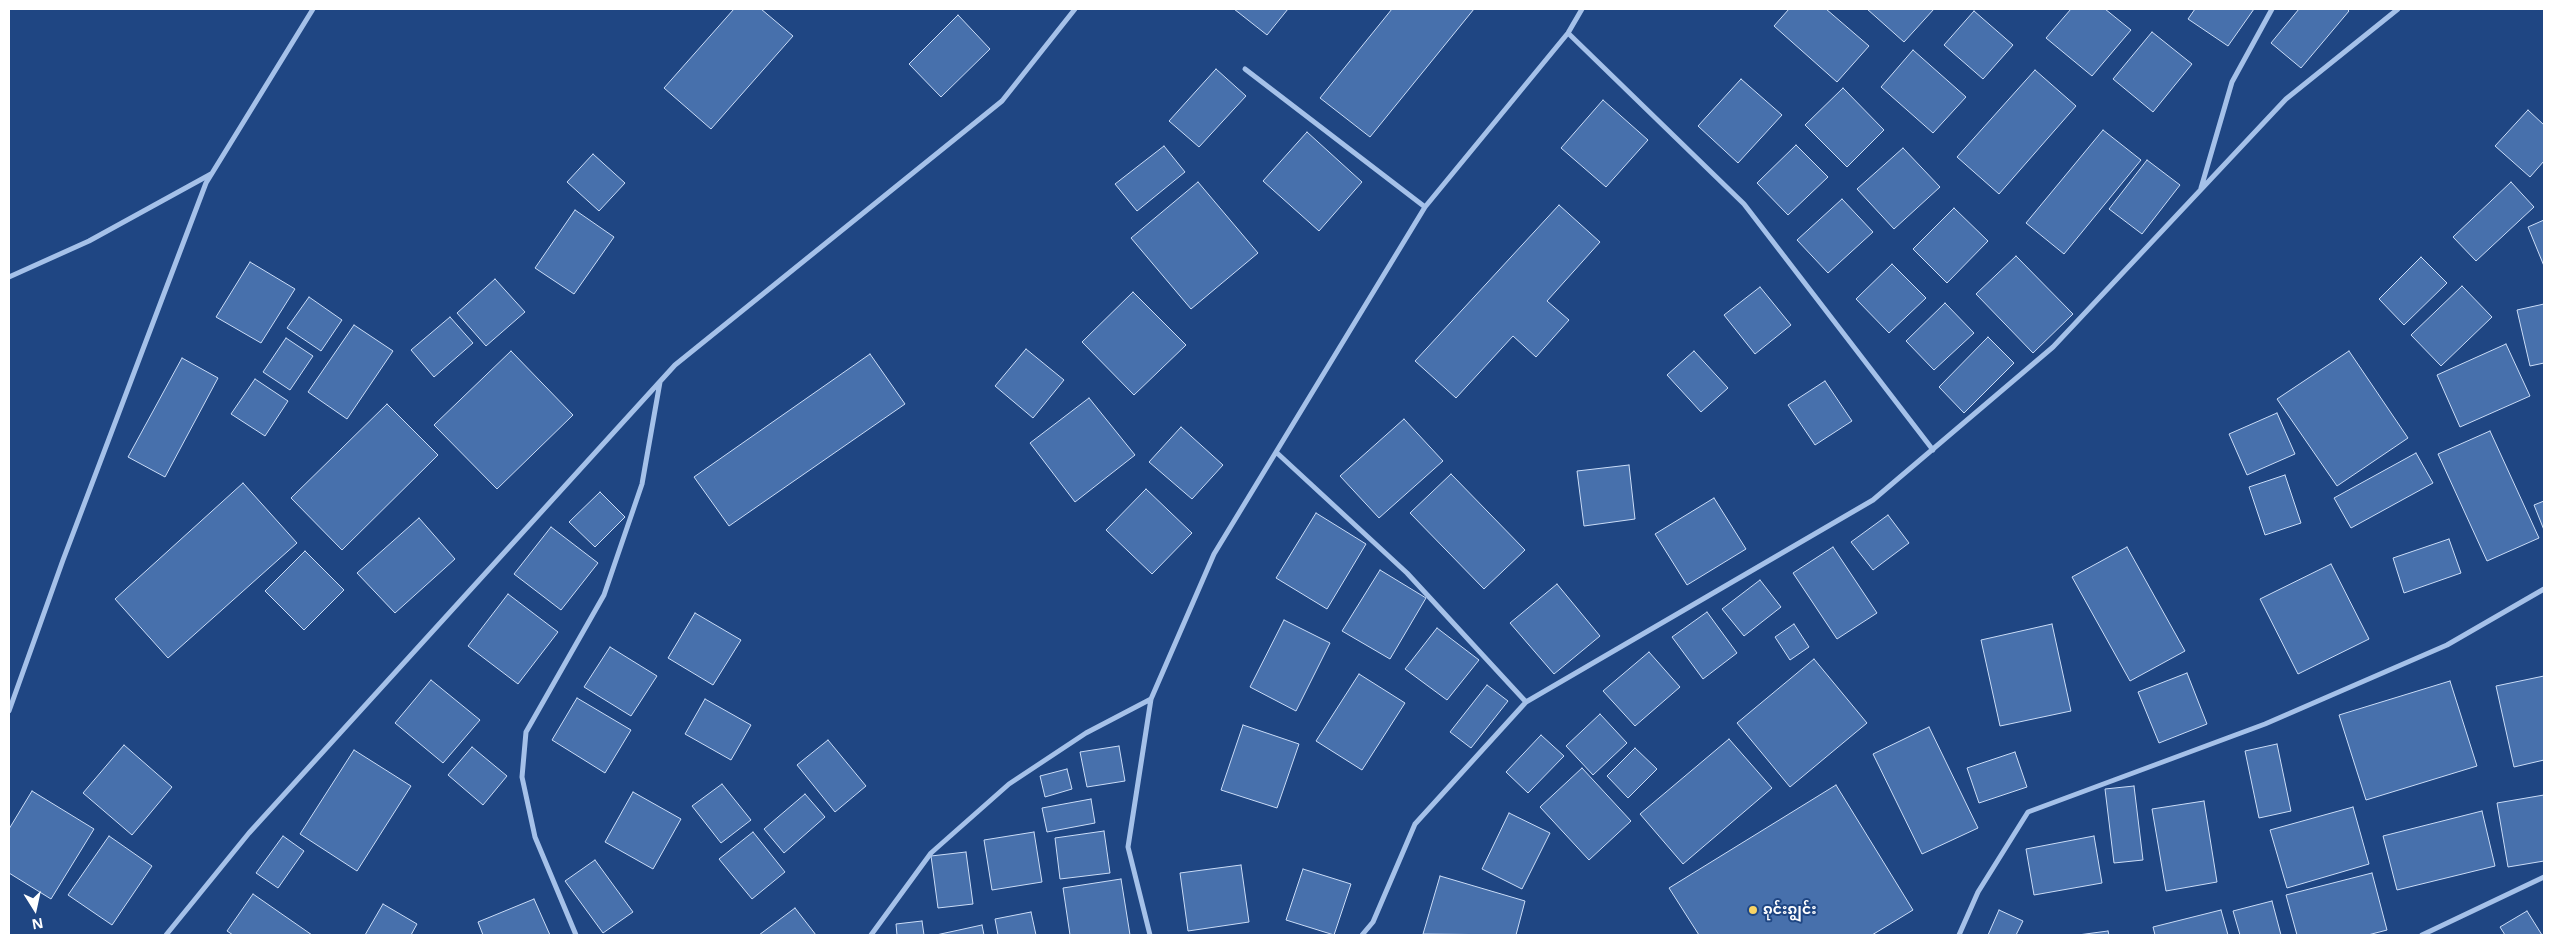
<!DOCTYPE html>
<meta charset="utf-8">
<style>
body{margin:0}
#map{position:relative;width:2553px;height:944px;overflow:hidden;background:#1f4683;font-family:"Noto Sans",sans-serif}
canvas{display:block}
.frame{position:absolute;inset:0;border:10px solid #fff;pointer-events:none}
.north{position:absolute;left:10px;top:884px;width:50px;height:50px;-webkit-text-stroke:4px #1f4683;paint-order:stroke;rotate:170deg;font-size:14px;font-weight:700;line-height:20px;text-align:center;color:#fff}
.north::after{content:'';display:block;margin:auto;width:18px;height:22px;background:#fff;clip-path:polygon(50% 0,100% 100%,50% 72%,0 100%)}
</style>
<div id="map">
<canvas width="2553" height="944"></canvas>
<div class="frame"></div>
<div class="north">N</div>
</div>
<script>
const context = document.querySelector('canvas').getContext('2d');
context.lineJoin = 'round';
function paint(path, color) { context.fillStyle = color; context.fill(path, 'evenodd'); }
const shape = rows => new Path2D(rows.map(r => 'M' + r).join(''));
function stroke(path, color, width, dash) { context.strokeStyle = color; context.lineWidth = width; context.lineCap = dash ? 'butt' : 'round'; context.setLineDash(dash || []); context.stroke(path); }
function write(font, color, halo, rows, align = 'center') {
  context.font = font + ' "Noto Sans","Noto Sans Myanmar",sans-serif'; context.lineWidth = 4; context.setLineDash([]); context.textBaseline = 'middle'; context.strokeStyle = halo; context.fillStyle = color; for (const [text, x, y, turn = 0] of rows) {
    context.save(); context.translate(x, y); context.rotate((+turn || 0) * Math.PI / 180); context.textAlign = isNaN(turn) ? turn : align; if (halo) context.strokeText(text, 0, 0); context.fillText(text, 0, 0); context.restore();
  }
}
const building = shape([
 [734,9,761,9,793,36,711,129,664,88,734,9],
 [1234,9,1288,9,1267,35,1234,9],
 [1392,9,1474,9,1370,137,1320,98,1392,9],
 [1789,9,1826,9,1869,46,1837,82,1774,26,1789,9],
 [1867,9,1934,9,1904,42,1867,9],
 [2071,9,2105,9,2131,30,2092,76,2046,38,2071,9],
 [2195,9,2254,9,2228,46,2188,19,2195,9],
 [2299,9,2347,9,2349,11,2301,68,2271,43,2299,9],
 [1974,11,2013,45,1983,79,1944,45,1974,11],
 [958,15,990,49,941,97,909,64,958,15],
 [2152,32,2192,64,2153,112,2113,79,2152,32],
 [1913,50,1966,97,1933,133,1881,87,1913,50],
 [1216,69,1246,96,1199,147,1169,121,1216,69],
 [2035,70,2076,106,1999,194,1957,157,2035,70],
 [1741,79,1782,115,1738,163,1698,126,1741,79],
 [1843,88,1884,130,1847,167,1805,125,1843,88],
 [1603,100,1648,140,1606,187,1561,148,1603,100],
 [2528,110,2544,125,2544,161,2530,177,2495,146,2528,110],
 [2103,130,2141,160,2064,254,2026,223,2103,130],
 [1307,132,1362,182,1319,231,1263,181,1307,132],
 [1796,145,1828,177,1788,215,1757,183,1796,145],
 [1164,146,1185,172,1137,211,1115,184,1164,146],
 [1903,148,1940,187,1894,229,1857,189,1903,148],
 [593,154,625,183,599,211,567,182,593,154],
 [2147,160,2180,185,2142,234,2109,209,2147,160],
 [1198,182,1258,253,1191,309,1131,238,1198,182],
 [2511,182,2534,207,2476,261,2453,237,2511,182],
 [1842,199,1873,232,1828,273,1797,240,1842,199],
 [1559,205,1600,242,1547,301,1569,320,1536,357,1513,336,1456,398,1415,361,1559,205],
 [1954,208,1988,241,1947,283,1913,249,1954,208],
 [575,210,614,237,574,294,535,268,575,210],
 [2544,220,2544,266,2528,227,2544,220],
 [2016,256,2073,314,2033,353,1976,294,2016,256],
 [2421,257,2447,283,2404,325,2379,299,2421,257],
 [250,262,295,289,261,343,216,317,250,262],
 [1892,264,1926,298,1889,333,1856,299,1892,264],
 [495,279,525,312,486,346,457,313,495,279],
 [2462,286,2492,317,2441,366,2411,335,2462,286],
 [1760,287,1791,325,1755,354,1724,315,1760,287],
 [1133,292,1186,345,1134,395,1082,342,1133,292],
 [309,297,342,320,321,351,287,328,309,297],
 [1945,303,1974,333,1934,370,1906,341,1945,303],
 [2544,304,2544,363,2530,366,2517,310,2544,304],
 [450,317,473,343,434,377,411,350,450,317],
 [354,325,393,351,347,419,308,392,354,325],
 [1988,337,2014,363,1964,413,1939,387,1988,337],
 [286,338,313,356,290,390,263,372,286,338],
 [2506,344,2530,396,2460,427,2437,375,2506,344],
 [1026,349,1064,380,1033,418,995,386,1026,349],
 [511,351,573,415,497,489,434,425,511,351],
 [1694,351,1728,388,1701,412,1667,375,1694,351],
 [2349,351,2408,438,2337,486,2277,399,2349,351],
 [870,354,905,404,729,526,694,477,870,354],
 [182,358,218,378,165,477,128,457,182,358],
 [255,379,288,401,265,436,231,414,255,379],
 [1825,381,1852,421,1815,445,1788,405,1825,381],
 [1089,398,1135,455,1075,502,1030,443,1089,398],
 [387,404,438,455,342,550,291,498,387,404],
 [2277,413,2295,454,2247,475,2229,434,2277,413],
 [1404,419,1443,461,1379,518,1340,476,1404,419],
 [1181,427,1223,465,1192,499,1149,462,1181,427],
 [2490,431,2539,538,2487,561,2438,454,2490,431],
 [2416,453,2433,483,2351,528,2334,498,2416,453],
 [1629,465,1635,519,1584,526,1577,471,1629,465],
 [1451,474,1525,550,1484,589,1410,513,1451,474],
 [2285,475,2301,523,2265,535,2249,487,2285,475],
 [243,483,297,543,168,658,115,599,243,483],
 [1146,489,1192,533,1152,574,1106,530,1146,489],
 [600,492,625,517,595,547,569,522,600,492],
 [1714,498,1746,549,1687,585,1655,534,1714,498],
 [2544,501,2544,530,2534,505,2544,501],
 [1316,513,1366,544,1327,609,1276,578,1316,513],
 [1888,515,1909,543,1873,570,1851,542,1888,515],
 [419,518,455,559,395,613,357,573,419,518],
 [551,527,598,563,561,610,514,574,551,527],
 [2449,539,2461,573,2404,593,2393,558,2449,539],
 [1833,547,1877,613,1837,639,1793,573,1833,547],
 [2127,547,2185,651,2130,681,2072,577,2127,547],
 [305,551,344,590,304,630,265,591,305,551],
 [2331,564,2369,639,2298,674,2260,599,2331,564],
 [1380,570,1426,598,1390,659,1342,631,1380,570],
 [1760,580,1781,607,1744,636,1722,609,1760,580],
 [1557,584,1600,636,1554,674,1510,623,1557,584],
 [508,594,558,632,518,684,468,646,508,594],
 [1707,612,1737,653,1703,679,1672,637,1707,612],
 [695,613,741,640,713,685,668,658,695,613],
 [1284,620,1330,643,1296,711,1250,687,1284,620],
 [1794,624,1809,647,1790,660,1775,637,1794,624],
 [2052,624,2071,711,2000,726,1981,640,2052,624],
 [1437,628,1479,660,1447,700,1405,669,1437,628],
 [610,647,657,676,631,716,584,687,610,647],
 [1649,652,1680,687,1635,726,1603,691,1649,652],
 [1814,659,1867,723,1790,787,1737,723,1814,659],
 [2187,673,2207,724,2159,743,2138,692,2187,673],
 [1359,674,1405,703,1362,770,1316,741,1359,674],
 [2544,676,2544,760,2514,767,2496,686,2544,676],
 [431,680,480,720,443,763,395,723,431,680],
 [2450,681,2477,766,2366,800,2339,715,2450,681],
 [1487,685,1508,701,1471,748,1450,732,1487,685],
 [577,698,631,730,605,773,552,740,577,698],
 [705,699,751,725,731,760,685,734,705,699],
 [1600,714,1627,743,1593,775,1566,746,1600,714],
 [1243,725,1299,744,1277,808,1221,790,1243,725],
 [1929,727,1978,828,1922,854,1873,754,1929,727],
 [1541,735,1564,756,1528,793,1506,772,1541,735],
 [1729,739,1772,788,1683,864,1640,814,1729,739],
 [828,740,866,786,835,812,797,765,828,740],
 [2277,744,2291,811,2259,818,2245,751,2277,744],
 [124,745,172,787,132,835,83,793,124,745],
 [1119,746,1125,781,1087,787,1080,752,1119,746],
 [472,747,507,776,483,805,448,775,472,747],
 [1635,748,1657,769,1628,798,1607,776,1635,748],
 [354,750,411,786,357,871,300,834,354,750],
 [2015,752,2027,787,1979,803,1967,768,2015,752],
 [1582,768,1631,821,1589,860,1540,807,1582,768],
 [1067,769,1072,789,1045,797,1040,776,1067,769],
 [722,784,751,820,721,843,692,806,722,784],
 [1836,785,1913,910,1872,935,1699,935,1669,888,1836,785],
 [2134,786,2143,860,2114,863,2105,789,2134,786],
 [32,791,94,829,51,899,9,873,9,829,32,791],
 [633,792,681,819,653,869,605,842,633,792],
 [805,794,825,817,784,853,764,829,805,794],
 [2544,795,2544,861,2508,867,2497,803,2544,795],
 [1091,799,1095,823,1047,832,1042,808,1091,799],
 [2204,801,2217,882,2166,891,2152,809,2204,801],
 [2353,807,2369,864,2287,888,2270,830,2353,807],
 [2482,811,2495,866,2397,890,2383,836,2482,811],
 [1509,813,1550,833,1522,889,1482,869,1509,813],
 [1104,831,1110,873,1060,879,1055,838,1104,831],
 [753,832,785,872,752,899,719,859,753,832],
 [1034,832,1042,882,992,890,984,840,1034,832],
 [109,836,152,866,112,925,68,895,109,836],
 [283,836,304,851,278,888,256,873,283,836],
 [2094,836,2102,883,2034,895,2026,849,2094,836],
 [966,852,973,904,938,908,931,856,966,852],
 [595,860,633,912,603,933,565,881,595,860],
 [1241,865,1249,922,1188,931,1180,873,1241,865],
 [1303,869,1351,884,1334,935,1286,920,1303,869],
 [2372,873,2387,930,2368,935,2297,935,2286,895,2372,873],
 [1440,876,1525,901,1516,935,1423,934,1440,876],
 [1121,879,1130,935,1070,935,1063,888,1121,879],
 [253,894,312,935,233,935,227,931,253,894],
 [534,899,550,935,483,935,478,922,534,899],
 [2272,901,2281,935,2240,935,2233,911,2272,901],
 [383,904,417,924,411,935,365,935,383,904],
 [795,908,816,935,759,935,795,908],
 [1999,910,2023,921,2016,935,1988,935,1999,910],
 [2221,910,2228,935,2155,935,2153,927,2221,910],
 [2527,911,2542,935,2505,935,2500,927,2527,911],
 [1031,912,1036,935,998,935,995,919,1031,912],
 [922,921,924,935,897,935,896,924,922,921],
 [982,925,984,935,936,935,982,925],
 [2108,931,2109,935,2078,935,2108,931]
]);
paint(building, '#4770ac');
stroke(building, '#cadcf7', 1);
stroke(shape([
 [1568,33,1744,204,1933,450],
 [1245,69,1425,207],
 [2201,188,2232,82,2272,9],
 [9,277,89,241,211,174],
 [1276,452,1407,573,1526,702],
 [9,711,63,560,206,183,313,9],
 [166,935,249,833,675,365,1002,101,1075,9],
 [576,935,535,837,522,777,526,732,604,595,642,484,660,382],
 [871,935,931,853,1009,784,1086,733,1151,699],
 [1150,935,1128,847,1151,699,1214,554,1425,207,1568,33,1582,9],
 [1362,935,1373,922,1415,824,1526,702,1873,500,2053,347,2286,99,2398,9],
 [1959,935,1978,892,2028,812,2265,724,2447,645,2544,589],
 [2422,935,2544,877]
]), '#a5c1e9', 5);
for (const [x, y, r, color] of [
 [1753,910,5,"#f8d465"]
]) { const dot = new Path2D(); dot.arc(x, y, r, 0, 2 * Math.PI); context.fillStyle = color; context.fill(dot); stroke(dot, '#1f4683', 2); }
write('bold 14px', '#fff', '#1f4683', [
 ["ၵုင်းၵျွင်း",1763,910]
], 'left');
</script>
